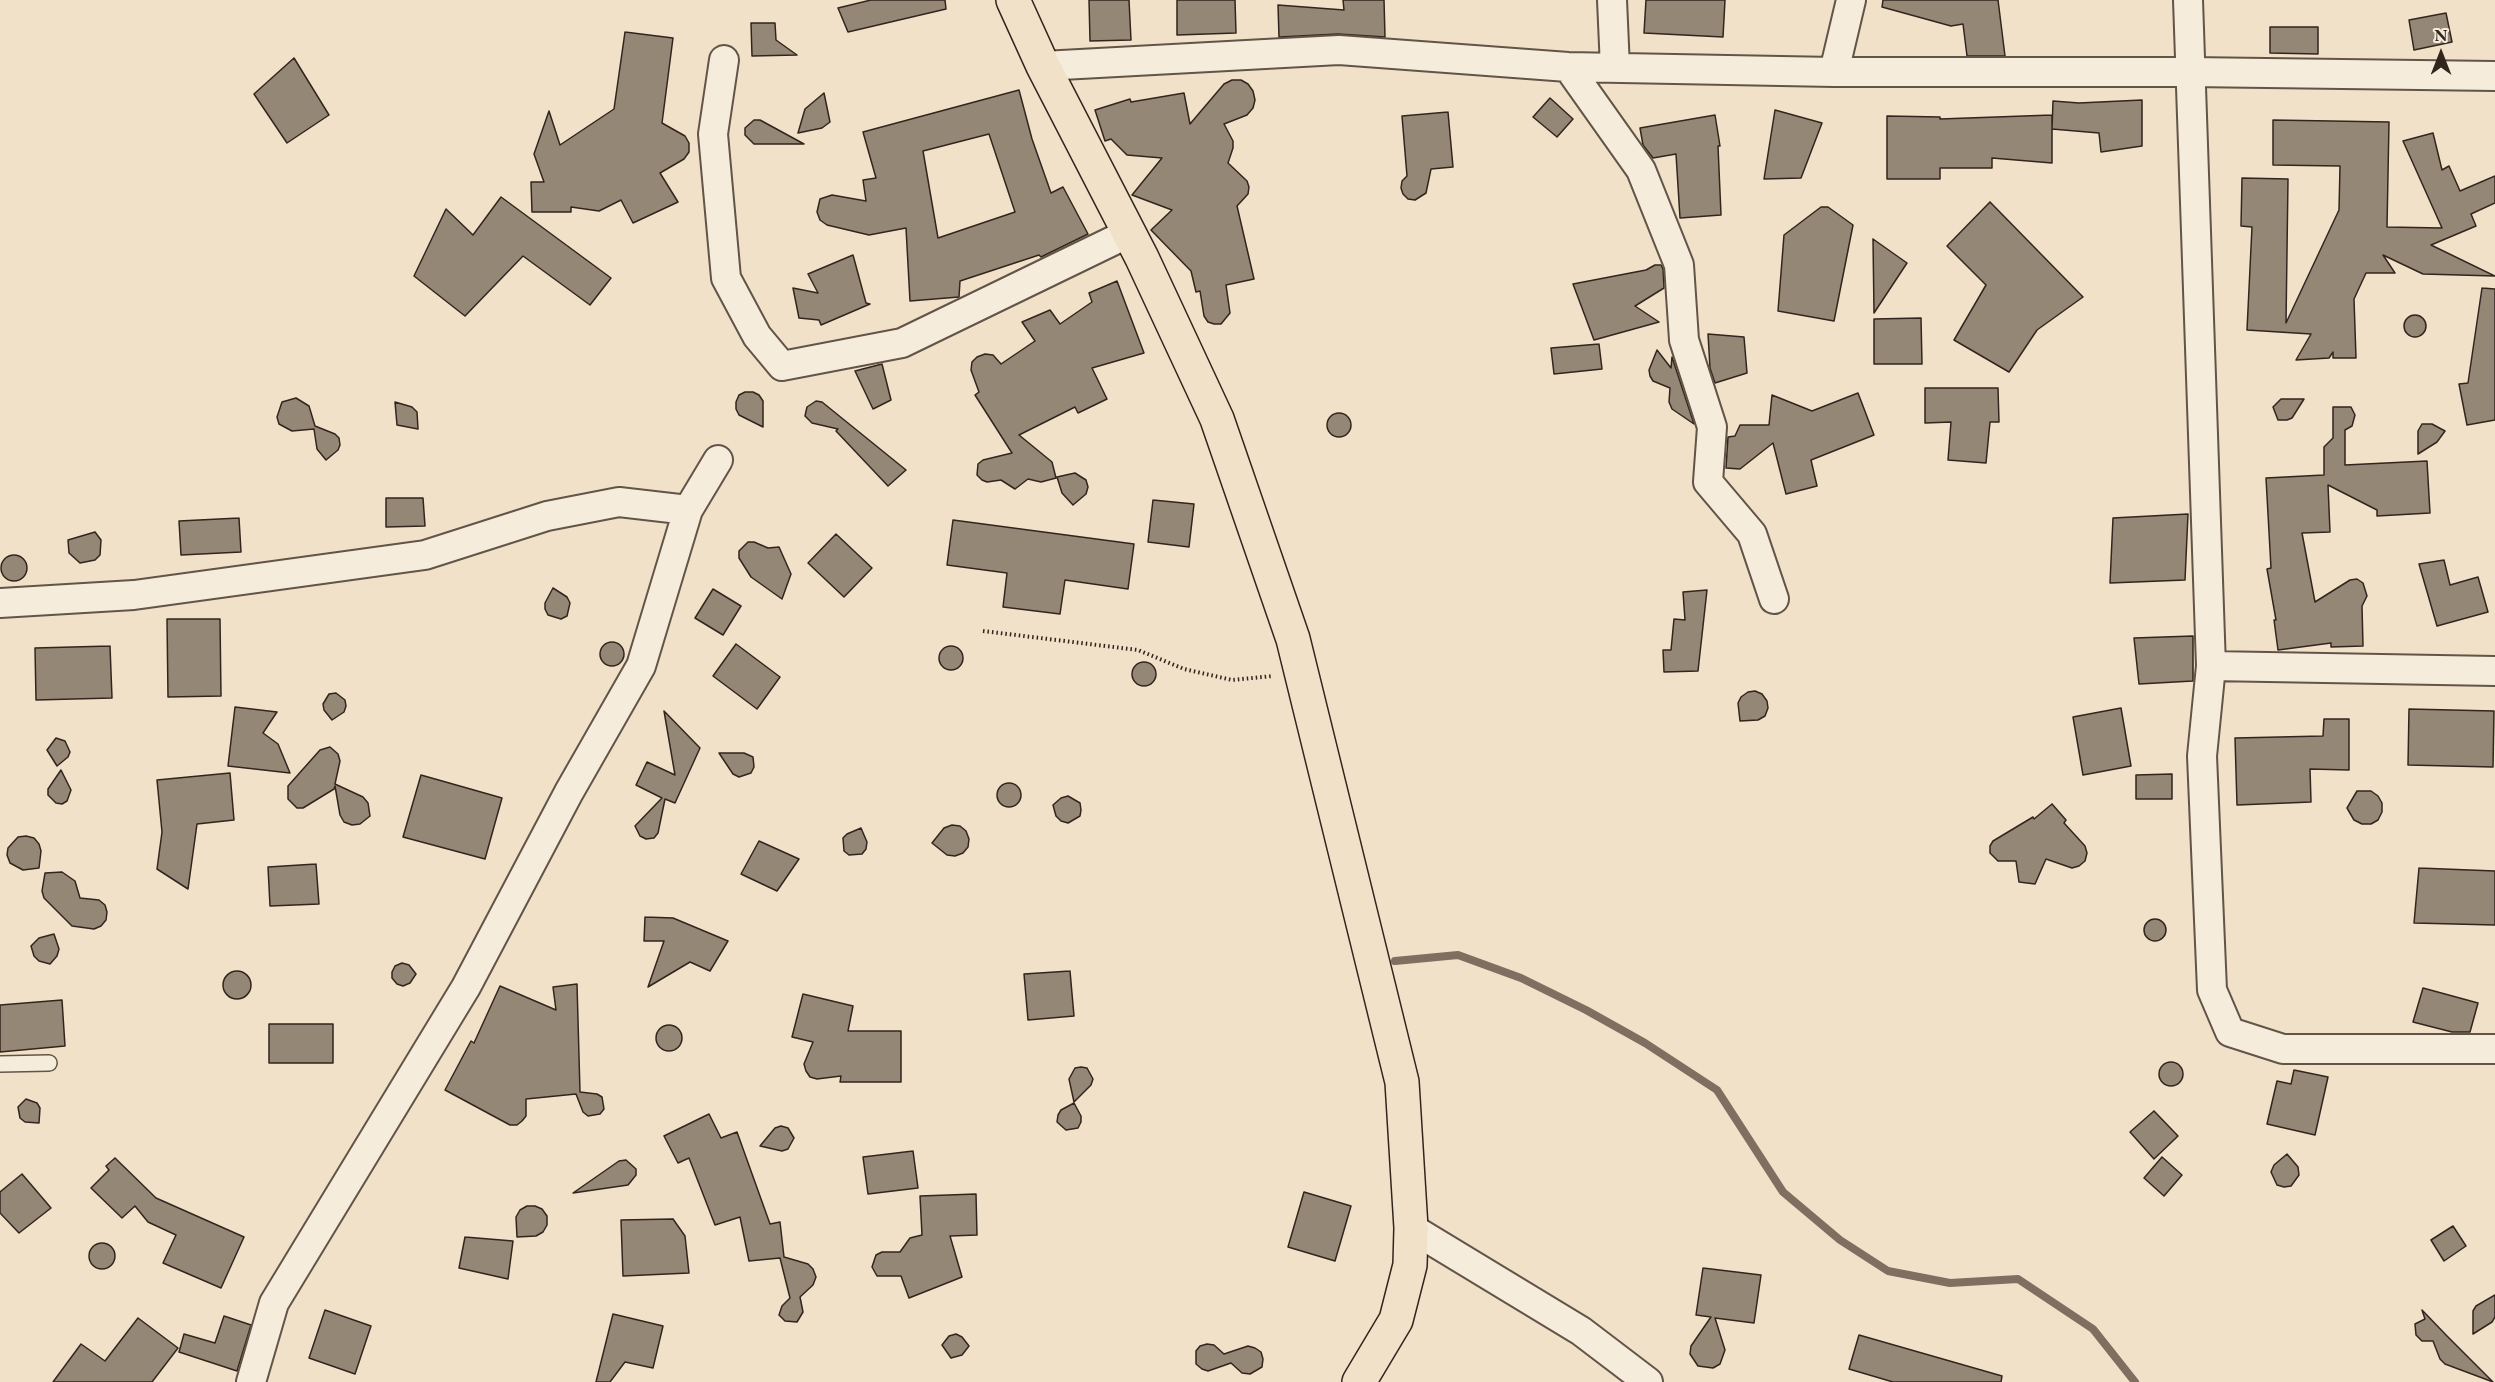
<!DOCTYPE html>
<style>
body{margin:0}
#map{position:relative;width:2495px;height:1382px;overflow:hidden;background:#f1e1c8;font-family:"EB Garamond",serif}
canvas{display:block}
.north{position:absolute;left:2411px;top:24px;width:60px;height:60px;-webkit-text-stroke:4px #f6ecdb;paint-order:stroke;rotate:0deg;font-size:16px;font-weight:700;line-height:24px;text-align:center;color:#32251e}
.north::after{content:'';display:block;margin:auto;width:21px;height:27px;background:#32251e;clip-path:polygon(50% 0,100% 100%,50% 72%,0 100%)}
</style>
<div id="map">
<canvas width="2495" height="1382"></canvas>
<div class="north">N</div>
</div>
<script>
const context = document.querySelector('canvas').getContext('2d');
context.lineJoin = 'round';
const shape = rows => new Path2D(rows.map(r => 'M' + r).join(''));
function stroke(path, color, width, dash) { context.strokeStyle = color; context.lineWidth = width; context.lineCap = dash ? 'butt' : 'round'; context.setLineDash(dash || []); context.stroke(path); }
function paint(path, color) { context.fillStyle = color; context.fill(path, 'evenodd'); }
stroke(shape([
 [1395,961,1458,955,1521,978,1586,1010,1645,1043,1717,1090,1783,1192,1840,1240,1888,1271,1950,1283,2018,1279,2093,1329,2135,1382]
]), '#7e6f61', 8);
const building = shape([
 [871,0,945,0,946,9,848,32,838,8,871,0],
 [1089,0,1129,0,1131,40,1090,41,1089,0],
 [1177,0,1235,0,1236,33,1177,35,1177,0],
 [1343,0,1384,0,1385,37,1338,34,1279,37,1278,5,1344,10,1343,0],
 [1646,0,1725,0,1723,37,1644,33,1646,0],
 [1883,0,1998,0,2005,56,1967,56,1963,24,1951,26,1882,7,1883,0],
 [2446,13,2452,42,2414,50,2409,20,2446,13],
 [751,23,775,23,776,40,797,55,752,56,751,23],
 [2270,27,2318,27,2318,54,2270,53,2270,27],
 [625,32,673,38,662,123,685,136,689,143,689,152,684,159,660,173,678,202,633,223,621,200,599,211,571,207,571,212,532,212,531,182,544,182,534,154,549,111,560,145,614,109,625,32],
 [294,58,329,115,287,143,254,94,294,58],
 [1232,80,1241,80,1248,84,1253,91,1255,100,1253,108,1247,115,1224,124,1233,141,1233,148,1228,163,1247,181,1249,187,1248,194,1237,206,1254,279,1226,285,1230,313,1221,324,1214,324,1208,322,1204,316,1200,291,1196,292,1191,271,1151,230,1172,210,1132,195,1162,158,1127,155,1111,139,1105,141,1095,110,1130,99,1131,102,1184,93,1190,124,1224,84,1232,80],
 [1019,90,1032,139,1051,193,1063,187,1088,234,1041,257,1039,255,960,281,959,297,910,301,906,228,869,235,827,225,820,220,817,212,820,199,832,195,866,201,863,180,876,178,863,132,1019,90],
 [989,134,1015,212,938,238,923,151,989,134],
 [824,93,830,122,822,128,798,133,805,109,824,93],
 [1550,98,1573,119,1557,137,1533,117,1550,98],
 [2142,100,2142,146,2101,152,2099,133,2052,129,2053,101,2079,103,2142,100],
 [1775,110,1822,123,1801,178,1764,179,1775,110],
 [1448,112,1453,167,1431,169,1426,193,1415,200,1408,199,1403,194,1401,188,1402,181,1407,176,1402,116,1448,112],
 [1715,115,1720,146,1718,146,1721,215,1680,218,1676,154,1653,158,1643,145,1640,128,1715,115],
 [2052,115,2052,163,1992,158,1992,168,1940,168,1940,179,1887,179,1887,116,1940,117,1940,119,2052,115],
 [754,120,760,120,804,144,754,144,745,135,745,128,754,120],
 [2273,120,2389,122,2387,227,2442,228,2403,141,2433,133,2442,170,2449,166,2460,191,2495,176,2495,203,2471,214,2476,226,2431,245,2495,276,2423,274,2383,255,2395,273,2366,273,2354,299,2356,358,2333,358,2333,352,2329,358,2296,360,2311,334,2247,330,2252,227,2241,226,2242,178,2288,179,2286,323,2339,210,2340,166,2273,165,2273,120],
 [501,197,611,278,590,305,523,256,465,316,414,276,446,209,473,235,501,197],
 [1990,202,2083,297,2037,330,2009,372,1954,340,1986,285,1947,246,1990,202],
 [1821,207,1828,207,1853,225,1834,321,1778,311,1784,235,1821,207],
 [1873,239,1907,263,1874,313,1873,239],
 [853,255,866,303,870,304,821,325,819,320,799,318,793,288,818,293,808,274,853,255],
 [1655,265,1661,265,1663,269,1664,288,1635,306,1659,322,1594,340,1573,284,1646,270,1655,265],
 [1117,281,1144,353,1092,368,1107,399,1078,413,1075,407,1019,435,1052,462,1056,478,1041,482,1028,479,1015,489,1001,480,987,482,982,480,977,475,978,464,983,460,1012,453,975,395,979,392,971,370,972,362,977,357,985,354,993,355,1001,364,1035,341,1022,322,1050,310,1060,324,1092,302,1089,293,1117,281],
 [2482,288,2495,289,2495,420,2467,425,2459,384,2468,383,2482,288],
 '2404 326a11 11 0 1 1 22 0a11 11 0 1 1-22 0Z',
 [1921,318,1922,364,1874,364,1874,319,1921,318],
 [1708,334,1744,337,1747,373,1715,383,1710,368,1708,334],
 [1599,344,1602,369,1554,374,1551,348,1599,344],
 [1657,350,1671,368,1672,357,1694,424,1672,409,1669,402,1670,388,1653,381,1650,376,1649,370,1657,350],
 [882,364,891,400,873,409,855,371,882,364],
 [1925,388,1998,388,1999,422,1990,422,1986,463,1948,460,1951,422,1925,423,1925,388],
 [745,392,753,392,759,395,763,401,763,427,739,415,736,409,736,402,739,395,745,392],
 [1858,393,1874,435,1811,460,1817,486,1786,494,1773,443,1740,469,1726,468,1728,437,1735,436,1740,425,1769,425,1772,395,1812,411,1858,393],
 [296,398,309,406,315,426,335,434,339,438,340,445,338,450,326,460,317,449,314,429,292,431,279,424,277,417,282,402,296,398],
 [2281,399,2304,399,2292,418,2287,420,2278,420,2273,407,2281,399],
 [816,401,822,402,906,470,888,486,836,431,838,429,812,423,805,416,807,407,816,401],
 [395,402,412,407,417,412,418,429,397,425,395,402],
 [2333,407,2351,407,2355,415,2352,426,2345,430,2345,465,2427,461,2430,513,2377,516,2377,510,2328,485,2330,532,2302,533,2315,602,2350,580,2357,579,2363,583,2367,596,2362,606,2363,646,2331,647,2331,643,2278,650,2274,620,2276,620,2267,569,2271,568,2266,478,2324,475,2324,447,2333,438,2333,407],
 '1327 425a12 12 0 1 1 24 0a12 12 0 1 1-24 0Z',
 [2422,424,2432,424,2445,431,2437,442,2418,454,2418,431,2422,424],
 [1075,473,1086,480,1088,487,1086,494,1073,505,1062,493,1057,477,1075,473],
 [386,498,423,498,425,526,386,527,386,498],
 [1153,500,1194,504,1189,547,1148,542,1153,500],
 [2188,514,2185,580,2110,583,2113,518,2188,514],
 [239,518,241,552,181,555,179,521,239,518],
 [953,520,1134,544,1128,589,1065,580,1060,614,1003,607,1007,573,947,565,953,520],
 [95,532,101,540,100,555,95,560,80,563,69,553,68,540,95,532],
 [836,534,872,568,844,597,808,563,836,534],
 [748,542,754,542,768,548,779,547,791,574,782,599,751,577,739,558,739,551,748,542],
 '1 568a13 13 0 1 1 26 0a13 13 0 1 1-26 0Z',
 [2444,560,2450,585,2478,577,2488,612,2437,626,2419,564,2444,560],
 [553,588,567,597,570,603,567,616,561,619,548,615,545,609,545,603,553,588],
 [713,589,741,606,723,635,695,618,713,589],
 [1707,590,1698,671,1664,672,1663,650,1671,650,1674,619,1685,620,1683,592,1707,590],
 [167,619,220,619,221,696,168,697,167,619],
 [2193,636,2193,681,2139,684,2134,638,2193,636],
 '600 654a12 12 0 1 1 24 0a12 12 0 1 1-24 0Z',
 [736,644,780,677,757,709,713,676,736,644],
 [110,646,112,698,36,700,35,648,110,646],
 '939 658a12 12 0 1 1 24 0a12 12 0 1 1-24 0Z',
 '1132 674a12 12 0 1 1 24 0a12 12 0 1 1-24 0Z',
 [1755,691,1762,694,1767,701,1768,708,1765,716,1758,720,1740,721,1738,703,1741,697,1748,692,1755,691],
 [336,693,345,700,346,706,344,712,332,720,324,710,323,704,329,694,336,693],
 [235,707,277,712,263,733,278,744,290,773,228,766,235,707],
 [2121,708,2131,766,2083,775,2073,717,2121,708],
 [2409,709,2494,711,2493,767,2408,765,2409,709],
 [664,711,700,748,675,803,665,799,658,833,654,838,646,839,640,836,635,826,662,798,636,785,647,762,675,775,664,711],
 [2324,719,2349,719,2349,770,2310,769,2311,802,2237,805,2235,738,2323,736,2324,719],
 [56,738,65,741,70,752,68,757,57,766,47,750,56,738],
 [330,747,338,754,340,761,335,784,363,797,368,803,370,816,360,824,352,825,344,822,340,815,335,786,334,789,303,808,297,808,288,799,288,786,320,750,330,747],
 [719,753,744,753,753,757,754,767,751,773,739,777,733,774,719,753],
 [61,770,71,790,67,801,62,804,56,803,48,795,48,789,61,770],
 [230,773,234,820,197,824,188,889,157,869,162,832,157,780,230,773],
 [2172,774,2172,799,2136,799,2136,775,2172,774],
 [421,775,502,798,485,859,403,837,421,775],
 '997 795a12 12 0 1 1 24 0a12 12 0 1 1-24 0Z',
 [2357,791,2371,791,2378,796,2382,803,2382,812,2378,820,2371,824,2362,824,2354,820,2347,808,2357,791],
 [1068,796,1080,803,1081,810,1080,816,1068,823,1061,821,1056,816,1053,805,1061,798,1068,796],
 [2052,804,2066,820,2064,823,2085,846,2087,853,2085,861,2079,866,2072,868,2046,859,2035,884,2019,882,2016,861,1998,861,1990,853,1990,846,1993,841,2033,817,2034,819,2052,804],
 [952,825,960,826,966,831,969,839,968,847,963,853,955,856,947,855,932,843,944,828,952,825],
 [861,828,867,842,866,849,862,854,849,855,844,851,843,838,847,834,861,828],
 [26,836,34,838,39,844,41,851,39,868,23,870,10,863,7,855,8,848,18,837,26,836],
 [759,841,799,859,777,891,741,874,759,841],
 [316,864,319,904,270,906,268,867,316,864],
 [2419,868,2495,871,2495,925,2414,923,2419,868],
 [62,872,75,881,80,898,99,900,105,905,107,912,106,920,101,926,94,929,72,926,44,898,42,891,45,873,62,872],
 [645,917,673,918,728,941,710,971,690,962,648,987,664,941,644,941,645,917],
 '2144 930a11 11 0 1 1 22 0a11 11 0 1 1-22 0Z',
 [54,934,59,949,57,956,50,964,39,961,34,956,31,946,39,938,54,934],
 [402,963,409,965,416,974,410,983,403,986,397,984,392,978,392,972,395,966,402,963],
 [1070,971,1074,1016,1028,1020,1024,974,1070,971],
 '223 985a14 14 0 1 1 28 0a14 14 0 1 1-28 0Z',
 [577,984,580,1092,597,1094,602,1097,604,1109,600,1114,588,1116,583,1112,576,1094,526,1099,526,1116,522,1121,517,1125,510,1125,445,1090,471,1041,474,1043,500,986,556,1010,553,987,577,984],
 [2423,988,2478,1003,2470,1032,2452,1032,2413,1022,2423,988],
 [803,994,853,1006,848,1031,901,1031,901,1082,840,1082,841,1076,817,1079,810,1077,806,1071,804,1064,813,1042,792,1037,803,994],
 [62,1000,65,1046,0,1052,0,1005,62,1000],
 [269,1024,333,1024,333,1063,269,1063,269,1024],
 '656 1038a13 13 0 1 1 26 0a13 13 0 1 1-26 0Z',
 '2159 1074a12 12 0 1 1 24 0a12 12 0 1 1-24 0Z',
 [1081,1067,1087,1068,1093,1079,1091,1085,1074,1102,1069,1079,1075,1068,1081,1067],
 [2294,1070,2328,1077,2315,1135,2267,1124,2277,1081,2291,1084,2294,1070],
 [26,1099,37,1103,40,1108,39,1123,25,1122,20,1118,18,1107,26,1099],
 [1074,1103,1081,1116,1081,1122,1078,1128,1066,1130,1057,1122,1058,1115,1061,1110,1074,1103],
 [2154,1111,2178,1136,2154,1159,2130,1132,2154,1111],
 [709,1114,721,1138,737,1132,770,1224,780,1222,784,1257,808,1264,813,1269,816,1277,813,1285,800,1297,803,1312,797,1322,785,1321,779,1315,782,1306,790,1298,780,1258,749,1261,740,1217,715,1225,689,1158,678,1163,664,1136,709,1114],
 [781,1126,788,1128,794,1138,788,1149,782,1151,760,1146,775,1128,781,1126],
 [913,1151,918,1188,868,1194,863,1157,913,1151],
 [2287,1154,2298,1167,2299,1175,2291,1186,2284,1187,2277,1185,2271,1172,2274,1165,2287,1154],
 [2162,1157,2182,1175,2164,1196,2144,1178,2162,1157],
 [115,1158,156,1198,244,1237,221,1288,163,1263,176,1235,148,1222,135,1206,122,1218,91,1188,109,1170,106,1166,115,1158],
 [626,1160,636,1169,636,1175,628,1185,573,1193,619,1161,626,1160],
 [22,1174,51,1208,19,1233,0,1213,0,1192,22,1174],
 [1304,1192,1351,1206,1335,1261,1288,1247,1304,1192],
 [976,1194,977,1235,950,1236,962,1277,909,1298,901,1276,877,1276,872,1267,876,1255,882,1252,900,1252,910,1238,922,1235,920,1196,976,1194],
 [527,1206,535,1206,542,1209,547,1216,547,1225,543,1232,536,1236,517,1237,516,1217,520,1210,527,1206],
 [673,1219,685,1236,689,1273,623,1276,621,1220,673,1219],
 [2453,1226,2466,1246,2444,1261,2431,1240,2453,1226],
 [465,1237,513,1241,508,1279,459,1268,465,1237],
 '89 1256a13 13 0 1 1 26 0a13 13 0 1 1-26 0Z',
 [1703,1268,1761,1275,1754,1323,1715,1318,1725,1350,1720,1364,1713,1368,1698,1366,1690,1354,1691,1346,1711,1317,1696,1315,1703,1268],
 [2495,1295,2495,1317,2492,1322,2473,1334,2473,1311,2476,1306,2495,1295],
 [325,1310,371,1326,355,1374,309,1358,325,1310],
 [2422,1310,2447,1336,2493,1382,2445,1364,2440,1359,2433,1341,2422,1341,2416,1335,2415,1324,2425,1319,2422,1310],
 [613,1314,663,1326,653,1368,625,1362,610,1382,596,1382,613,1314],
 [224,1316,251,1325,237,1371,179,1352,184,1334,215,1343,224,1316],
 [138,1318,178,1348,152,1382,53,1382,81,1344,105,1361,138,1318],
 [956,1334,962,1337,969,1346,962,1355,951,1358,942,1345,949,1336,956,1334],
 [1859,1335,2002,1376,2001,1382,1893,1382,1849,1369,1859,1335],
 [1207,1344,1214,1345,1224,1354,1248,1346,1255,1348,1261,1352,1263,1359,1262,1367,1250,1374,1242,1373,1231,1363,1208,1371,1202,1369,1196,1364,1196,1351,1200,1346,1207,1344]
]);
paint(building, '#958776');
stroke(building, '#32251e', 1.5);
const lane = shape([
 [0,1064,49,1063]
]);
const street = shape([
 [1612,0,1615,68],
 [2188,0,2211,666,2202,756,2212,990,2230,1032,2283,1049,2495,1049],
 [724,60,713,134,726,278,757,336,782,366,902,343,1129,233],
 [1043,66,1339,50,1568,67,1834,72,2190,72,2495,76],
 [1568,67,1641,170,1679,265,1684,340,1712,427,1708,482,1752,534,1774,599],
 [1834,72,1851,0],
 [0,603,134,595,425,555,547,516,619,502,688,510],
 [2211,666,2495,671],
 [1411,1228,1581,1331,1648,1382],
 [251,1382,274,1303,466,987,569,792,641,666,688,510,718,460]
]);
const primary = shape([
 [1013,0,1043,66,1142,258,1217,419,1293,639,1402,1082,1411,1228,1410,1265,1396,1320,1359,1382]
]);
stroke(lane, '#625448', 18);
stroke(street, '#625448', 32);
stroke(primary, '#32251e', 36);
stroke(shape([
 [983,631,1138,650,1184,669,1232,680,1273,676]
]), '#32251e', 4, [1.5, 3]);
stroke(lane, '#f6ecdb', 15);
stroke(street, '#f6ecdb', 28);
stroke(primary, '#f1e1c8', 33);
</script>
